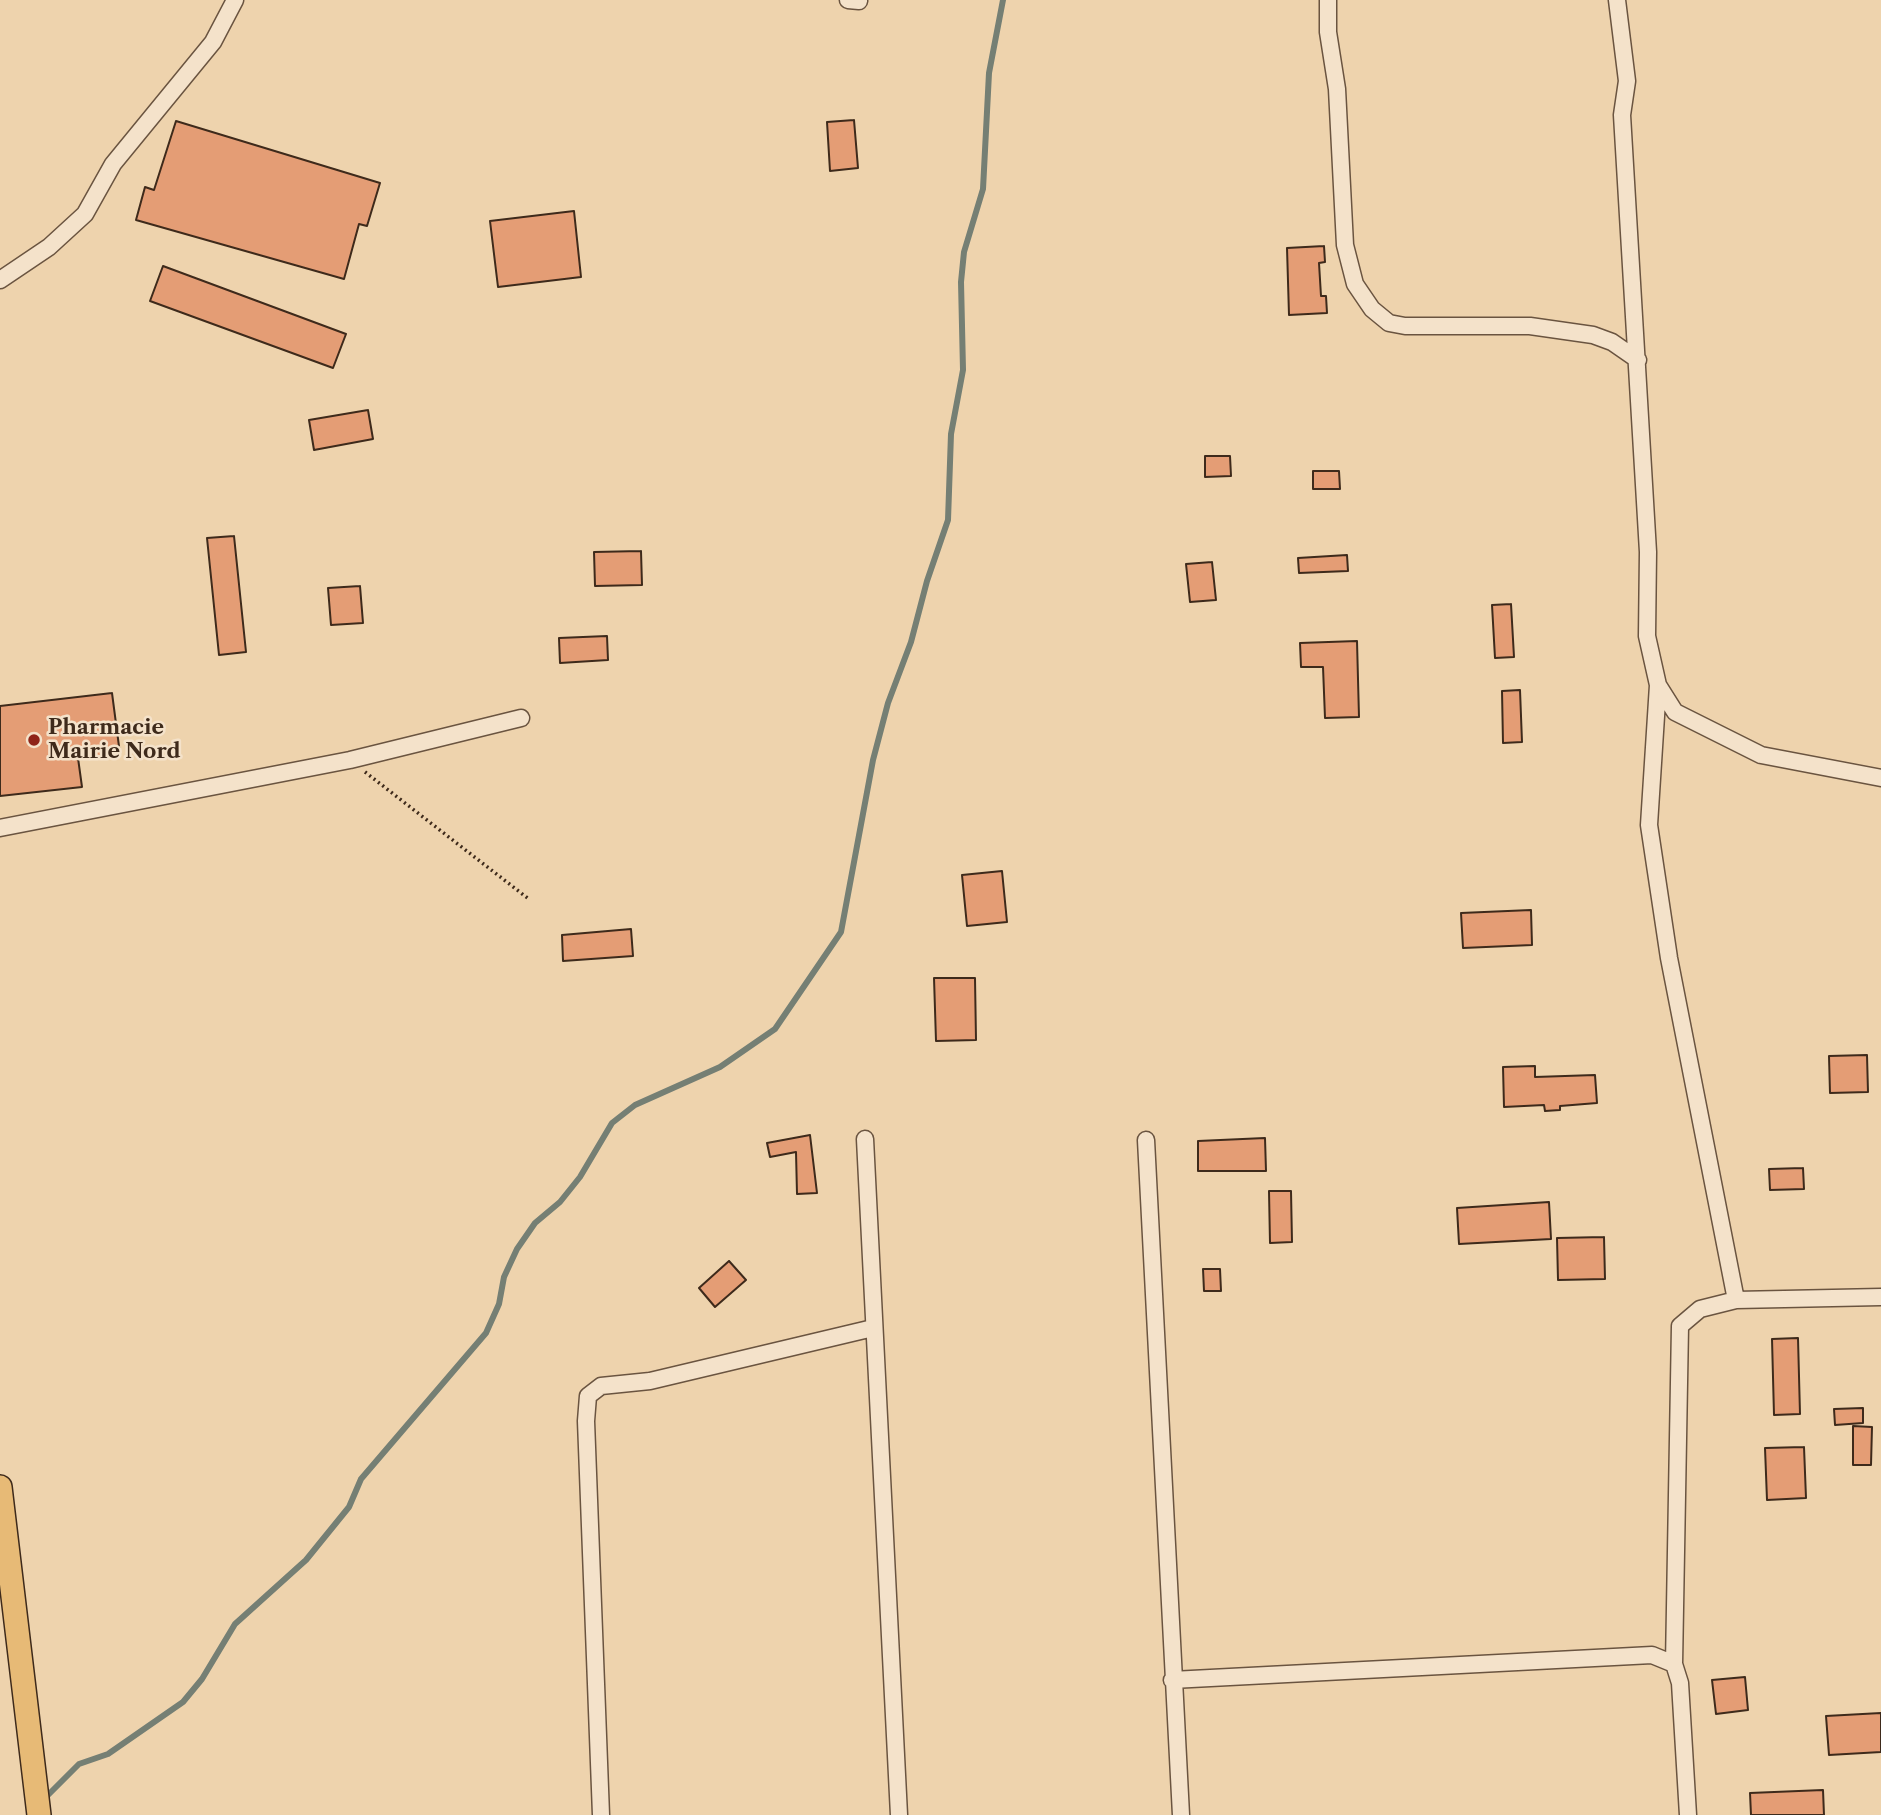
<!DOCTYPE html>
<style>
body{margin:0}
canvas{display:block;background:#eed3ad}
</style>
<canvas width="1881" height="1815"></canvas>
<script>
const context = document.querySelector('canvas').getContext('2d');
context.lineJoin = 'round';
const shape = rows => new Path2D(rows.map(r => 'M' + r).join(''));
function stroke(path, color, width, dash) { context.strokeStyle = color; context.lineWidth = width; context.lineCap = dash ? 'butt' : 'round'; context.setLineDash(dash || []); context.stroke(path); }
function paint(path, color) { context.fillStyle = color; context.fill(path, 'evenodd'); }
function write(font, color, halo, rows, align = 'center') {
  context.font = font + ' "Libre Caslon Text",serif'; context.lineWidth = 5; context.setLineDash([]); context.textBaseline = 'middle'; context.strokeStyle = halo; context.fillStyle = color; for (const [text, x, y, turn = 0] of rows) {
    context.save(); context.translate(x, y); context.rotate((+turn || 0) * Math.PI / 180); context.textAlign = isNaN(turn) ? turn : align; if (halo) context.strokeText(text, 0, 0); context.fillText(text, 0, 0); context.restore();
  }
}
stroke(shape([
 [44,1799,79,1764,108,1754,183,1702,202,1679,235,1624,306,1560,349,1507,361,1479,486,1333,499,1304,504,1277,517,1249,535,1223,560,1202,580,1177,612,1123,635,1105,720,1067,775,1029,841,932,873,760,888,703,911,642,927,581,948,520,951,434,963,370,961,282,964,252,983,189,989,73,1003,0]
]), '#757f74', 6);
const building = shape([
 [854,120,858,168,830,171,827,122,854,120],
 [176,121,380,183,367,226,359,224,344,279,136,220,145,187,154,190,176,121],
 [574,211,581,277,498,287,490,221,574,211],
 [1324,246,1325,262,1319,263,1321,296,1326,296,1327,313,1289,315,1287,248,1324,246],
 [163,266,346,334,333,368,150,301,163,266],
 [368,410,373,439,314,450,309,420,368,410],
 [1205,456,1230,456,1231,476,1205,477,1205,456],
 [1313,471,1339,471,1340,489,1313,489,1313,471],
 [234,536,246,652,219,655,207,538,234,536],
 [641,551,642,585,595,586,594,552,641,551],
 [1347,555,1348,571,1299,573,1298,558,1347,555],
 [1212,562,1216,600,1190,602,1186,564,1212,562],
 [360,586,363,623,331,625,328,588,360,586],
 [1511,604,1514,657,1495,658,1492,605,1511,604],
 [607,636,608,660,560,663,559,638,607,636],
 [1357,641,1359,717,1325,718,1323,667,1301,667,1300,643,1357,641],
 [1520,690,1522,742,1503,743,1502,691,1520,690],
 [112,693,120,754,78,758,82,787,0,796,0,706,112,693],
 [1002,871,1007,922,967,926,962,875,1002,871],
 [1531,910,1532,945,1463,948,1461,913,1531,910],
 [631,929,633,956,563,961,562,935,631,929],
 [934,978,975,978,976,1040,936,1041,934,978],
 [1867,1055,1868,1092,1830,1093,1829,1056,1867,1055],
 [1535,1066,1535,1077,1595,1075,1597,1103,1560,1106,1560,1110,1545,1111,1544,1105,1504,1107,1503,1067,1535,1066],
 [810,1135,817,1193,797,1194,796,1152,770,1157,767,1143,810,1135],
 [1265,1138,1266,1171,1198,1171,1198,1141,1265,1138],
 [1803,1168,1804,1189,1770,1190,1769,1169,1803,1168],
 [1269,1191,1291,1191,1292,1242,1270,1243,1269,1191],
 [1549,1202,1551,1239,1459,1244,1457,1208,1549,1202],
 [1604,1237,1605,1279,1558,1280,1557,1238,1604,1237],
 [729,1261,746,1280,715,1307,699,1288,729,1261],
 [1203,1269,1220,1269,1221,1291,1204,1291,1203,1269],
 [1798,1338,1800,1414,1774,1415,1772,1339,1798,1338],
 [1863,1408,1863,1423,1835,1425,1834,1409,1863,1408],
 [1853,1426,1872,1427,1871,1465,1853,1465,1853,1426],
 [1804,1447,1806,1498,1767,1500,1765,1448,1804,1447],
 [1745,1677,1748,1710,1716,1714,1712,1680,1745,1677],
 [1881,1713,1881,1752,1829,1755,1826,1716,1881,1713],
 [1823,1790,1824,1815,1751,1815,1750,1793,1823,1790]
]);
paint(building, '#e49d75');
stroke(building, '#3e2a1b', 2);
const minor = shape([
 [848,0,859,1],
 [1328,0,1328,32,1337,89,1345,245,1355,284,1372,309,1389,323,1405,326,1530,326,1593,335,1612,342,1638,360],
 [1617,0,1627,81,1622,115,1648,552,1647,636,1658,685,1675,712,1761,755,1881,778],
 [0,280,49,247,85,214,113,164,213,42,235,0],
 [1658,685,1649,825,1669,958,1736,1300],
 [0,828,350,760,521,718],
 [865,1139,899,1815],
 [1146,1140,1181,1815],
 [1674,1664,1680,1326,1700,1309,1736,1300,1881,1297],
 [1172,1680,1652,1655,1674,1664,1680,1683,1688,1815],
 [601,1815,586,1421,588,1396,601,1386,650,1381,873,1328]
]);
const primary = shape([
 [0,1487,39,1815]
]);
stroke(minor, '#6a5440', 19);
stroke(primary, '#3e2a1b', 26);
stroke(shape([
 [365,772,530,900]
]), '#3e2a1b', 3.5, [2, 3.5]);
stroke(minor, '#f4e2ca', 16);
stroke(primary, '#e7ba76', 23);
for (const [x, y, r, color] of [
 [34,740,7,"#8f2418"]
]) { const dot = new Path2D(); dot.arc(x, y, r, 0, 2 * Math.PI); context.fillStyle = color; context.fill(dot); stroke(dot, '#f4e2ca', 2.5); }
write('bold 21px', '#3e2a1b', '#f4e2ca', [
 ["Pharmacie",48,728],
 ["Mairie Nord",48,752]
], 'left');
</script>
